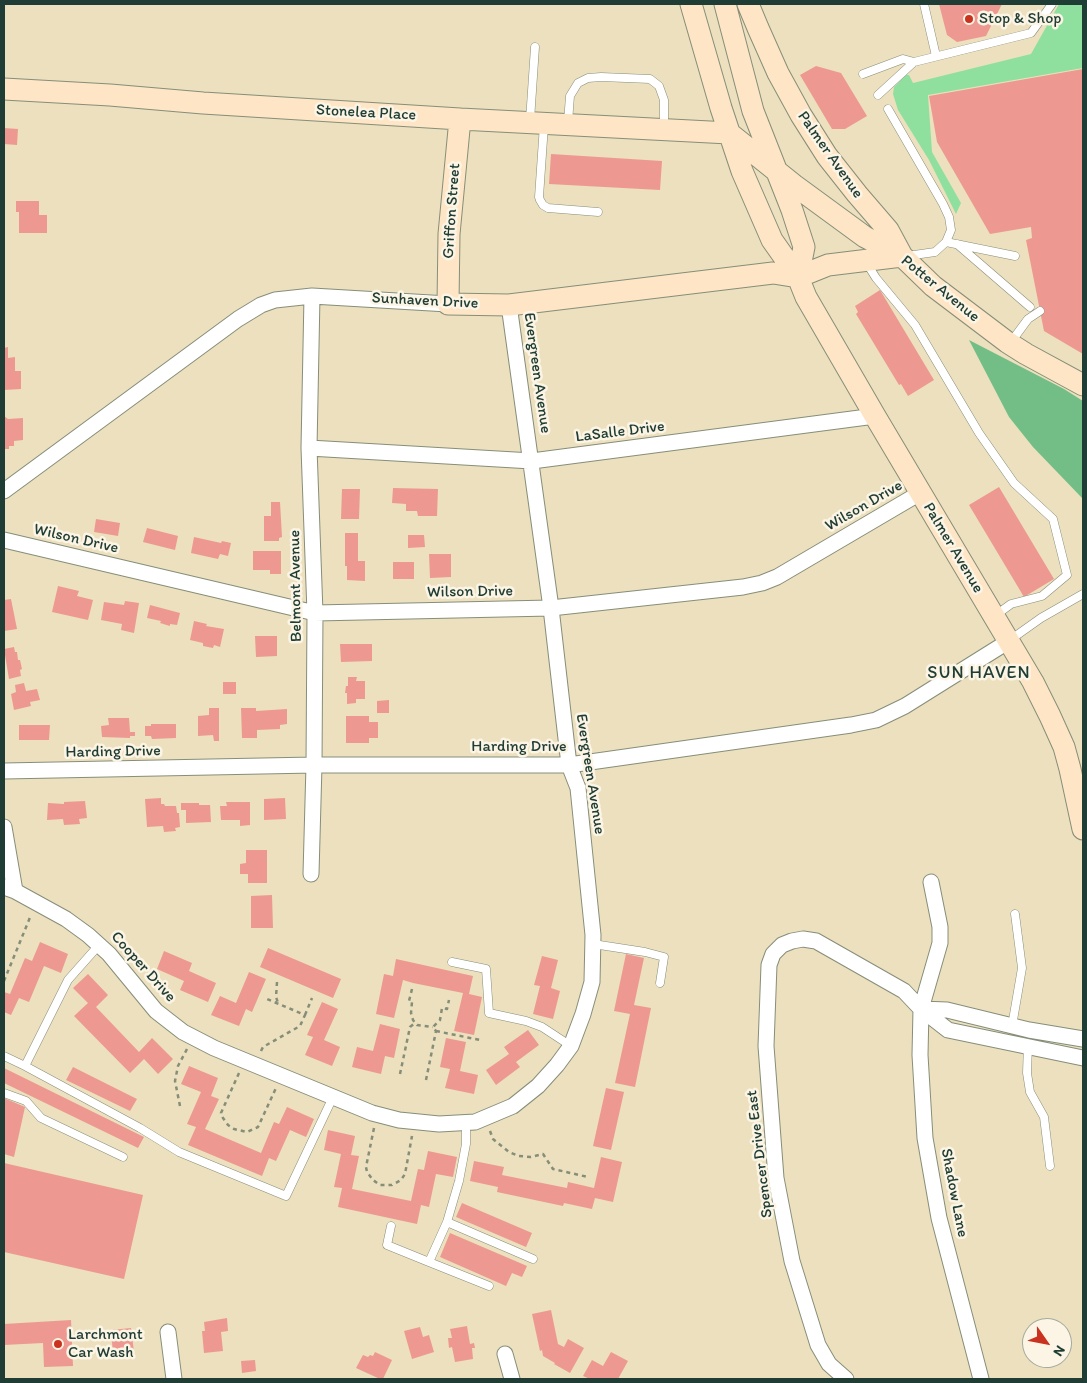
<!DOCTYPE html>
<style>
body{margin:0}
#map{position:relative;width:1087px;height:1383px;overflow:hidden;background:#ece0be;font-family:Itim,sans-serif}
canvas{display:block}
.frame{position:absolute;inset:0;border:5px solid #1f3d34;pointer-events:none}
.north{position:absolute;left:1022px;top:1318px;width:50px;height:50px;box-sizing:border-box;background:#fcf5e5;border:1px solid #a4ab9e;border-radius:50%;rotate:123deg;font-size:14px;font-weight:700;line-height:20px;text-align:center;color:#1f3d34}
.north::after{content:'';display:block;margin:auto;width:18px;height:22px;background:#c8321e;clip-path:polygon(50% 0,100% 100%,50% 72%,0 100%)}
</style>
<div id="map">
<canvas width="1087" height="1383"></canvas>
<div class="frame"></div>
<div class="north">N</div>
</div>
<script>
const context = document.querySelector('canvas').getContext('2d');
context.lineJoin = 'round';
function paint(path, color) { context.fillStyle = color; context.fill(path, 'evenodd'); }
const shape = rows => new Path2D(rows.map(r => 'M' + r).join(''));
function stroke(path, color, width, dash) { context.strokeStyle = color; context.lineWidth = width; context.lineCap = dash ? 'butt' : 'round'; context.setLineDash(dash || []); context.stroke(path); }
function write(font, color, halo, rows, align = 'center') {
  context.font = font + ' Itim,sans-serif'; context.lineWidth = 5; context.setLineDash([]); context.textBaseline = 'middle'; context.strokeStyle = halo; context.fillStyle = color; for (const [text, x, y, turn = 0] of rows) {
    context.save(); context.translate(x, y); context.rotate((+turn || 0) * Math.PI / 180); context.textAlign = isNaN(turn) ? turn : align; if (halo) context.strokeText(text, 0, 0); context.fillText(text, 0, 0); context.restore();
  }
}
paint(shape([
 [1059,4,1083,4,1083,68,928,95,932,152,961,203,956,214,929,160,898,110,893,94,894,87,906,75,909,75,913,83,1031,54]
]), '#8fe09f');
paint(shape([
 [969,340,1064,389,1083,401,1083,499,1033,447,1009,417]
]), '#73be86');
paint(shape([
 [939,4,1002,4,986,36,957,42,947,35],
 [816,66,841,73,867,116,845,129,832,129,800,75],
 [1083,69,1083,354,1044,331,1026,240,1032,238,1031,227,990,234,937,142,929,96],
 [4,128,18,129,17,145,4,144],
 [551,154,662,161,660,190,549,184],
 [16,201,39,201,39,215,47,215,47,233,19,233,19,212,16,212],
 [880,290,934,380,908,396,901,384,899,385,856,314,858,312,855,306],
 [8,347,8,358,15,357,15,371,21,371,21,389,4,390,4,348],
 [4,416,8,419,23,418,23,440,14,441,14,446,9,446,9,449,4,449],
 [999,487,1054,579,1024,597,969,505],
 [393,488,438,489,437,516,418,516,417,511,406,511,406,504,392,503],
 [342,489,360,489,359,519,341,519],
 [271,502,280,502,282,537,279,538,279,541,264,541,264,516,271,516],
 [96,519,120,523,118,536,94,532],
 [147,528,178,536,175,550,143,542],
 [345,533,358,533,358,561,365,561,365,581,347,580,347,566,345,566],
 [408,535,424,535,425,547,408,548],
 [194,537,221,543,222,541,231,543,228,556,220,554,218,559,191,553],
 [253,551,281,551,281,574,270,574,270,570,253,570],
 [429,554,451,554,451,577,430,578],
 [393,562,414,562,414,579,393,579],
 [58,586,79,591,77,596,93,600,88,620,52,612],
 [11,599,17,629,4,631,4,600],
 [125,601,139,603,134,633,121,630,122,624,101,620,104,602,124,605],
 [150,605,180,613,177,625,170,624,170,626,160,623,161,621,147,618],
 [194,621,207,624,206,626,224,629,220,647,214,645,213,648,203,646,203,643,190,640],
 [255,636,277,636,277,656,256,657],
 [340,644,372,644,372,661,341,662],
 [14,647,15,652,17,652,18,660,20,660,22,669,20,670,21,676,9,679,4,649],
 [348,677,357,677,356,681,365,681,365,699,356,699,356,703,347,704,347,693,345,693,346,686,348,686],
 [223,682,236,682,236,694,223,694],
 [24,683,26,691,37,689,40,700,30,702,31,706,14,710,11,694,16,692,15,685],
 [389,700,389,713,377,713,377,701],
 [209,708,219,708,219,741,214,741,213,735,198,736,198,716,209,715],
 [241,708,256,708,256,711,287,709,287,724,280,725,280,729,257,730,257,738,242,738],
 [346,716,369,716,369,722,378,722,378,738,369,738,369,743,346,743],
 [108,718,129,718,130,732,135,732,135,736,130,736,130,738,102,737,101,726,109,725],
 [151,724,176,724,176,738,152,739,151,736,145,736,145,726,151,726],
 [19,725,50,725,49,740,19,740],
 [161,798,161,804,164,804,165,806,176,806,177,813,179,813,180,827,175,828,176,831,164,832,163,826,147,827,145,799],
 [285,798,286,819,264,820,264,799],
 [85,801,87,818,79,819,80,824,64,825,63,819,47,820,48,803,64,804,64,802],
 [226,802,250,802,250,825,240,826,240,820,221,820,220,806,227,806],
 [181,803,199,803,199,805,210,805,211,822,186,823,186,810,181,810],
 [246,850,267,850,267,883,248,883,248,874,240,874,240,864,246,863],
 [272,895,273,928,251,928,251,896],
 [40,942,68,954,61,973,44,966,29,1002,19,998,11,1015,4,1012,4,992,10,994,25,958,32,961],
 [268,948,341,979,333,998,260,967],
 [164,951,192,963,189,971,216,983,208,1002,180,990,184,981,157,969],
 [626,954,644,958,634,1005,651,1008,635,1087,615,1083,630,1014,614,1011],
 [542,956,558,960,551,988,560,991,553,1019,533,1014,540,986,534,985],
 [396,959,473,976,469,994,482,997,474,1035,454,1031,463,993,413,983,403,980,394,1018,376,1014,384,974,393,976],
 [249,972,266,979,252,1012,246,1009,239,1026,211,1015,220,996,236,1003],
 [88,974,108,995,96,1007,139,1052,152,1038,173,1059,158,1074,144,1059,130,1073,74,1016,88,1003,73,988],
 [322,1002,338,1009,324,1040,340,1047,332,1066,305,1055,313,1037,307,1035],
 [380,1024,400,1029,394,1058,385,1056,381,1074,352,1067,357,1047,373,1051],
 [528,1030,539,1045,516,1062,520,1067,496,1085,486,1070,509,1054,504,1047],
 [446,1038,466,1042,460,1071,478,1075,474,1094,445,1088,450,1069,440,1067],
 [189,1066,218,1078,211,1096,219,1099,205,1129,261,1153,274,1122,279,1124,287,1107,314,1119,306,1137,290,1130,276,1161,269,1158,262,1176,188,1145,196,1127,187,1124,201,1092,181,1084],
 [73,1067,137,1099,130,1111,66,1080],
 [4,1068,144,1137,138,1148,4,1083],
 [606,1088,624,1092,611,1150,593,1146],
 [4,1098,25,1107,14,1157,4,1154],
 [328,1130,355,1136,351,1155,359,1156,352,1189,411,1201,418,1169,424,1170,428,1151,457,1157,453,1177,436,1174,429,1207,421,1205,417,1224,338,1207,342,1188,334,1187,341,1154,324,1150],
 [601,1157,622,1162,613,1202,595,1198,592,1209,564,1203,563,1206,497,1192,498,1187,470,1181,474,1161,504,1167,502,1175,567,1188,568,1182,594,1188],
 [4,1163,143,1195,124,1279,4,1252],
 [462,1203,532,1233,526,1247,456,1217],
 [450,1233,527,1266,522,1277,512,1273,506,1286,440,1257],
 [551,1310,558,1344,564,1347,568,1339,584,1348,570,1373,554,1364,555,1363,543,1356,542,1350,540,1351,532,1314],
 [227,1318,228,1331,221,1332,223,1351,204,1353,202,1331,205,1331,204,1322],
 [71,1320,73,1366,44,1367,43,1343,4,1345,4,1324],
 [467,1326,470,1344,474,1343,475,1348,472,1348,473,1359,455,1362,452,1347,449,1348,448,1338,452,1338,450,1329],
 [420,1327,423,1337,429,1335,434,1352,412,1359,404,1331],
 [131,1328,134,1352,113,1354,111,1330],
 [375,1352,392,1360,383,1379,380,1379,356,1368,363,1355,368,1357,370,1355,373,1356],
 [611,1352,628,1361,618,1379,590,1379,583,1376,592,1360,603,1366],
 [255,1360,256,1371,242,1373,241,1361]
]), '#ed9991');
const lane = shape([
 [924,4,936,56],
 [863,74,903,59,914,62],
 [878,95,914,62,1031,33,1052,4],
 [888,109,943,204,949,217,951,230,946,242,935,252,907,256],
 [530,120,535,47],
 [568,122,570,96,578,83,588,78,601,77,650,79,659,86,664,100,664,127],
 [544,125,539,197,540,200,543,205,548,208,598,212],
 [946,242,1015,256],
 [957,244,1030,307],
 [866,262,876,278,915,325,979,433,1014,483,1053,519,1067,575,1042,596,1011,604,996,615],
 [1011,342,1028,319,1040,311],
 [1010,640,1041,618,1083,594],
 [593,944,645,952,664,957,660,983],
 [452,962,486,969,489,1013,526,1021,542,1027,571,1046],
 [1012,1026,1022,968,1015,914],
 [1028,1044,1027,1073,1030,1092,1044,1117,1050,1166],
 [4,1056,25,1066,140,1128,179,1152,286,1196,333,1097],
 [25,1066,68,980,99,945],
 [4,1093,26,1101,41,1118,123,1157],
 [466,1122,466,1144,459,1181,447,1222,429,1262,489,1286],
 [447,1222,533,1259],
 [391,1226,387,1245,429,1262]
]);
const street = shape([
 [309,448,532,461,875,416],
 [4,491,238,319,261,305,275,300,312,296,448,304],
 [4,540,315,613,551,608,743,587,762,583,777,577,920,493],
 [4,771,314,765,569,765,851,725,876,720,905,706,1009,641],
 [4,827,15,891],
 [311,874,314,765,315,613,309,448,312,296],
 [931,882,940,927,940,943,921,1009,920,1055,925,1138,939,1218,981,1379],
 [4,887,15,891,66,919,88,935,109,954,156,1011,183,1032,214,1048,372,1113,399,1120,439,1124,475,1122,513,1106,538,1086,557,1065,571,1046,583,1014,592,982,593,935,578,788,569,765,551,608,509,305],
 [921,1009,947,1010,1029,1030,1083,1039],
 [168,1332,174,1379],
 [505,1354,512,1379],
 [846,1379,829,1364,818,1345,792,1261,776,1178,766,1046,769,965,773,954,782,945,792,941,803,939,816,941,904,991,921,1009,948,1030,1083,1058]
]);
const secondary = shape([
 [691,4,721,108,742,171,772,240,798,277,806,297,875,416,1033,682,1050,716,1064,747,1070,769,1083,829],
 [725,4,753,111,792,210,804,247,798,277],
 [748,4,758,28,778,73,801,115,827,156,857,194,888,230,902,256],
 [4,89,110,95,203,103,460,119,729,133],
 [460,119,449,234,448,304,509,305,773,273,798,277,828,265,902,256],
 [729,133,794,185,865,237,902,256,933,286,1007,342,1026,354,1083,385]
]);
stroke(lane, '#868e79', 9);
stroke(street, '#868e79', 17);
stroke(secondary, '#868e79', 23);
stroke(shape([
 [4,981,31,915],
 [277,982,276,997,278,1003],
 [412,989,409,1001,412,1002,411,1013,413,1020,417,1025,433,1027],
 [305,1015,312,998],
 [436,1031,480,1040],
 [261,1051,263,1047,300,1026,305,1015,267,999],
 [239,1073,221,1113,223,1118,228,1125,234,1129,247,1132,258,1127,276,1088],
 [400,1074,410,1027,415,1023],
 [426,1080,436,1031,433,1027,440,1020,442,1008,447,1009,449,1000],
 [180,1106,175,1081,178,1066,187,1049],
 [374,1128,366,1167,367,1172,373,1180,380,1185,392,1185,401,1180,405,1174,412,1136],
 [490,1131,493,1139,509,1152,519,1156,531,1157,543,1154,553,1169,588,1177]
]), '#868e79', 2.5, [4, 4]);
stroke(lane, '#fff', 8);
stroke(street, '#fff', 15);
stroke(secondary, '#fde5c5', 21);
for (const [x, y, r, color] of [
 [969,19,5,"#c8321e"],
 [58,1344,5,"#c8321e"]
]) { const dot = new Path2D(); dot.arc(x, y, r, 0, 2 * Math.PI); context.fillStyle = color; context.fill(dot); stroke(dot, '#fcf5e5', 2); }
write('16px', '#1f3d34', '#fcf5e5', [
 ["Stop & Shop",979,19],
 ["Larchmont",68,1335],
 ["Car Wash",68,1353]
], 'left');
write('16px', '#1f3d34', '#fcf5e5', [
 ["Stonelea Place",366,113,3],
 ["Palmer Avenue",830,155,55],
 ["Griffon Street",452,211,-86],
 ["Potter Avenue",940,289,39],
 ["Sunhaven Drive",425,301,3],
 ["Evergreen Avenue",537,373,82],
 ["LaSalle Drive",620,432,-7],
 ["Wilson Drive",864,506,-30],
 ["Wilson Drive",76,539,13],
 ["Palmer Avenue",953,548,59],
 ["Belmont Avenue",296,586,-91],
 ["Wilson Drive",470,592,-1],
 ["Harding Drive",519,747],
 ["Harding Drive",113,752,-1],
 ["Evergreen Avenue",590,774,81],
 ["Cooper Drive",143,967,48],
 ["Spencer Drive East",760,1154,-97],
 ["Shadow Lane",954,1193,79]
]);
context.letterSpacing = '1px';
write('18px', '#1f3d34', '#fcf5e5', [
 ["SUN HAVEN",979,673]
]);
context.letterSpacing = '0px';
</script>
